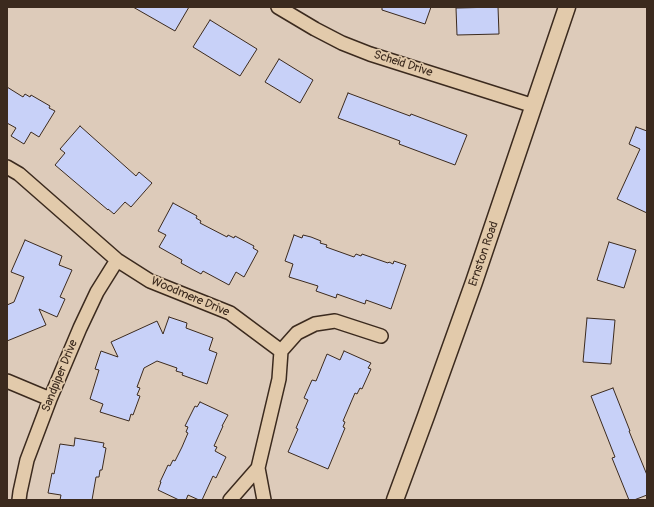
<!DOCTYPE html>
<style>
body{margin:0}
#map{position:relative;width:654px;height:507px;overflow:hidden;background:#ddcbba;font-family:Pangolin,sans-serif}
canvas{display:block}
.frame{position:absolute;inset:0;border:8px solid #3b2a1e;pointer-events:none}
</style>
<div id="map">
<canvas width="654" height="507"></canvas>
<div class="frame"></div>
</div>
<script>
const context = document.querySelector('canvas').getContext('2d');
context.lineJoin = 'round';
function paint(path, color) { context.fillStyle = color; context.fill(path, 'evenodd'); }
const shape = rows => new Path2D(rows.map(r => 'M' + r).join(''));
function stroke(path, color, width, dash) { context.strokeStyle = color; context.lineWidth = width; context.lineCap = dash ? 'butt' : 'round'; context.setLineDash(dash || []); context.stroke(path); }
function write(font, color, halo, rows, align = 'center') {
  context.font = font + ' Pangolin,sans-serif'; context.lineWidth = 3.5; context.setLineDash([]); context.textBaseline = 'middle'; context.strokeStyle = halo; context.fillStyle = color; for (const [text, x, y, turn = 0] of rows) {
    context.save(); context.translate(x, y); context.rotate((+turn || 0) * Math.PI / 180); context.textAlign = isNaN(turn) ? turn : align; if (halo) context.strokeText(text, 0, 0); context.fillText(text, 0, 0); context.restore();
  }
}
const building = shape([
 [133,7,189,7,175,31,133,7],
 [382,7,431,7,425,24,382,10,382,7],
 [498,7,499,34,457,35,456,8,498,7],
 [210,20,257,49,240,76,193,47,210,20],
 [279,59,313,80,300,103,265,82,279,59],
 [7,87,23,97,25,94,30,97,31,95,50,106,49,108,55,111,39,137,31,132,24,144,11,136,16,128,7,123,7,87],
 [348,93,410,116,411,114,467,135,455,165,399,144,400,141,338,118,348,93],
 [80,126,136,176,139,172,152,183,131,207,125,202,114,214,108,209,108,210,55,165,65,153,60,149,80,126],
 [636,127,647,131,647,213,617,199,640,149,629,144,636,127],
 [173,203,197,216,196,218,201,221,200,223,227,237,228,235,234,238,235,236,254,246,253,248,258,251,244,277,236,272,229,285,203,271,201,274,181,263,182,260,159,247,166,235,158,231,173,203],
 [294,235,302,238,303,235,311,237,321,241,320,243,327,245,326,247,354,257,356,254,361,256,362,254,388,263,389,262,393,264,394,261,406,265,391,309,366,300,365,304,337,294,336,298,316,291,318,286,289,277,293,264,285,261,294,235],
 [25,240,62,256,59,265,72,270,60,297,65,299,57,317,39,309,46,325,7,341,7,305,14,302,24,277,11,272,25,240],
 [609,242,636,250,624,288,597,280,609,242],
 [169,317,187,323,186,328,213,338,209,350,217,353,207,384,182,375,183,373,176,371,177,368,157,361,144,368,137,387,140,388,137,395,140,396,133,415,131,414,129,421,100,412,103,404,90,399,99,370,95,369,101,351,118,357,111,342,157,321,163,334,169,317],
 [587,318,615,320,611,364,583,362,587,318],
 [344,351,371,363,368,368,371,369,362,389,360,388,357,394,355,393,343,421,345,422,343,427,345,428,328,469,288,452,298,429,296,428,308,400,304,398,312,380,316,381,327,354,340,360,344,351],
 [613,388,630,431,629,431,647,475,647,495,634,500,629,500,612,458,615,457,591,396,613,388],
 [200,402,228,415,222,426,223,426,214,446,217,447,215,451,226,457,216,478,213,476,202,500,199,500,188,495,186,500,179,500,158,490,161,482,160,482,168,465,170,466,173,460,175,461,182,447,188,433,186,432,188,427,185,426,195,406,197,407,200,402],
 [75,438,104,443,103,447,106,448,102,470,100,470,99,477,96,477,92,500,60,500,61,495,48,493,52,473,54,474,60,444,74,446,75,438]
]);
paint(building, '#c8d1f8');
stroke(building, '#3b2a1e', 1);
const minor = shape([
 [278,7,315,29,342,43,370,54,534,106],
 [7,167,19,174,117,260,150,281,230,313,281,351,279,379,258,468,264,500],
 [281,351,297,333,315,324,335,321,381,336],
 [7,381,50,399],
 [19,500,20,492,27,460,50,399,80,328,97,292,117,260],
 [230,500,258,468]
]);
const tertiary = shape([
 [395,500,426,416,474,282,567,7]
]);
stroke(minor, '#3b2a1e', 16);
stroke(tertiary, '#3b2a1e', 19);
stroke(minor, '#e2caab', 13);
stroke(tertiary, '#e2caab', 16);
write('12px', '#3b2a1e', '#e2caab', [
 ["Scheid Drive",403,64,18],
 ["Ernston Road",484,254,-71],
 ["Woodmere Drive",190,297,23],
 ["Sandpiper Drive",60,376,-68]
]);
</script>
